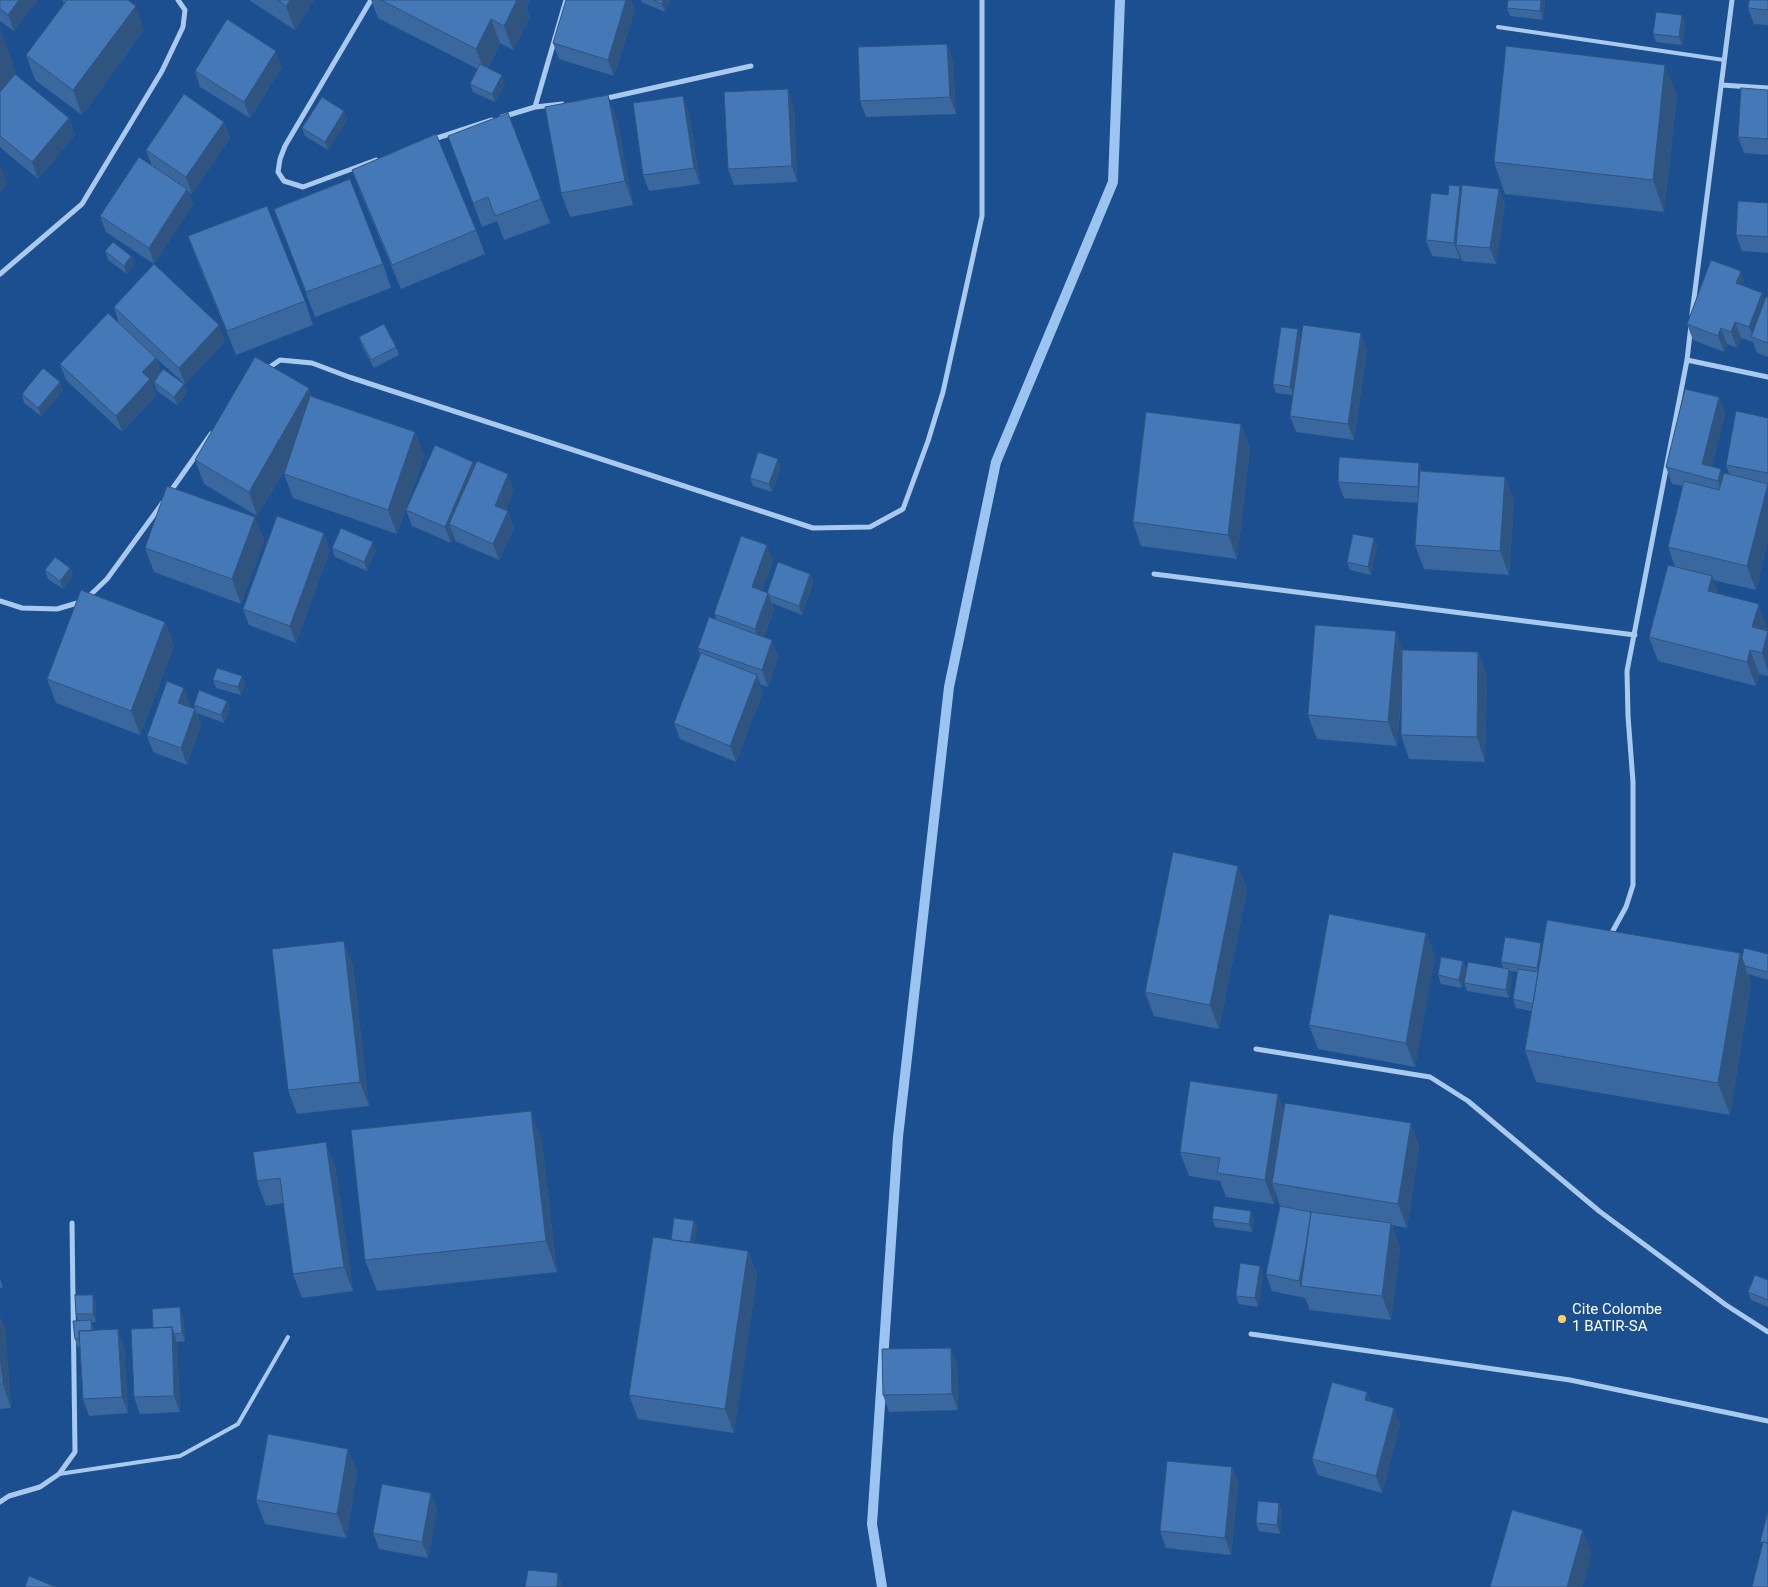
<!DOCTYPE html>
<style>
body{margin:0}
canvas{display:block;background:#1b4f8f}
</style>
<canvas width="1768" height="1587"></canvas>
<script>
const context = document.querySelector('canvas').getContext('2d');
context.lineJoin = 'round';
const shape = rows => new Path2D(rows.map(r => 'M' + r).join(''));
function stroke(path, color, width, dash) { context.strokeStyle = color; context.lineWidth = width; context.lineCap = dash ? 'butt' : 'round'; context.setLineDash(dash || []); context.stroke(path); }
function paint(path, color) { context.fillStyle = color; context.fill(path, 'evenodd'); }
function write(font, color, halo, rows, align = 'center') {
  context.font = font + ' Roboto,sans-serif'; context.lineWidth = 5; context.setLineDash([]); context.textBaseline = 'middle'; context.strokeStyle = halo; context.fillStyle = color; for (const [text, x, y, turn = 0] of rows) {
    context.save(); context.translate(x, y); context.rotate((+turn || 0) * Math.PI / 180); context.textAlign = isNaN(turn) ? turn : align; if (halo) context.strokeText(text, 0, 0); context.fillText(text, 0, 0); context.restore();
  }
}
stroke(shape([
 [882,1587,872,1524,898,1137,949,687,996,462,1113,182,1120,0]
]), '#9cc4f0', 10);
stroke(shape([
 [1498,27,1724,60],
 [59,1474,180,1456,238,1424,288,1337]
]), '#a9c9ee', 4);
stroke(shape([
 [371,0,285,146,280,159,278,172,284,181,303,187,376,160],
 [1721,85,1768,88],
 [603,99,751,66],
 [535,107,566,0],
 [502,117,535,107,562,104],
 [431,140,492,120],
 [0,274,82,204,162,71,183,27,185,10,178,0],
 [1692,314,1732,0],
 [1687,360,1768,377],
 [267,369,280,360,312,363,349,377,813,528,870,527,903,509,928,441,943,392,982,216,982,0],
 [170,492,211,434],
 [1154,574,1635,635],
 [0,601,22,608,57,609,84,601,107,579,164,501],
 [1610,936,1626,907,1633,885,1633,782,1628,716,1627,671,1687,360,1691,325],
 [1256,1049,1430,1077,1468,1101,1599,1211,1726,1305,1768,1332],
 [1251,1334,1570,1380,1768,1421],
 [0,1502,9,1496,40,1487,59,1474,75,1452,72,1223]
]), '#a9c9ee', 5);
paint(shape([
 [0,0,37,0,14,31,0,21],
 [62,0,128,0,144,30,82,115,35,80,26,55,64,4],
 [249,0,314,0,295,30],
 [371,0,530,0,526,8,530,17,513,50,500,43,488,68,505,83,495,102,473,92,470,84,478,69,378,18],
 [641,0,670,0,665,12,641,2],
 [1508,0,1545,0,1543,20,1510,16,1507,8],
 [1768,0,1768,25,1754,24,1748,8],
 [635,9,614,76,559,59,553,43],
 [1685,23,1682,45,1656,42,1653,34],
 [953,61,956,114,866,117,860,101],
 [282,67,250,118,200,87,195,71],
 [1768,90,1768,155,1744,153,1738,137],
 [0,92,69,118,75,135,38,179,0,147],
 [1677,96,1664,212,1505,194,1494,162],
 [794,106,797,182,734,185,728,169],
 [344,111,347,119,328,150,305,136,302,128],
 [689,112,700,184,649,191,643,175],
 [617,119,633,205,570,217,561,193],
 [224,122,230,138,192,194,188,191,193,205,154,264,106,232,100,216,152,166,146,150],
 [448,136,541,199,550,223,504,240,497,221,482,227],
 [352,170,476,230,485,254,401,289,361,194],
 [1499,189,1505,205,1496,264,1462,261,1461,257,1460,259,1432,256,1426,240,1448,195,1462,190],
 [1768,203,1768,253,1742,251,1736,235],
 [274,209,383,264,391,288,315,317],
 [188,236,305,301,313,325,236,355,197,260],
 [105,251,131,256,134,264,127,274,108,260],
 [1746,287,1765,300,1768,297,1768,357,1757,353,1753,342,1741,338,1737,348,1727,344,1724,352,1693,340,1687,324],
 [114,307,225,341,185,384,156,358,161,372,187,392,177,405,157,391,154,383,152,385,156,396,122,432,66,380,60,364,119,323],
 [359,337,396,347,399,355,374,368,362,346],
 [1301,337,1367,349,1354,440,1296,432,1290,416,1293,395,1276,393,1273,384],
 [309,388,312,397,415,432,424,457,397,534,293,498,284,474,288,464,257,516,204,484,195,460],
 [63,390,41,416,24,403,22,394],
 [1719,397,1725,414,1711,467,1721,469,1723,476,1729,474,1726,465,1768,418,1768,541,1756,590,1713,580,1718,593,1767,628,1767,631,1768,632,1768,676,1759,674,1756,686,1658,661,1649,637,1675,567,1668,547,1683,486,1672,484,1666,467],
 [1241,424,1250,448,1237,559,1141,546,1133,522],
 [473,462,474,467,514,490,506,510,514,528,499,560,455,541,454,536,451,543,412,526,406,510],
 [781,467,772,492,753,486,750,478],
 [1422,471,1505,477,1514,501,1509,575,1424,569,1415,545,1418,503,1344,498,1338,482],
 [255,517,264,541,241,604,154,572,145,548],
 [1374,538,1377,546,1371,575,1350,570,1347,562],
 [332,548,376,550,367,571,335,557],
 [330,550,296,643,249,625,243,609],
 [773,561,762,591,767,593,810,574,813,582,802,615,772,603,774,610,764,637,772,640,778,657,768,687,760,684,763,692,736,762,680,739,674,723,700,655,698,648,717,620,714,614],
 [70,568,73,576,63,589,48,579,45,570],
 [165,622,174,646,140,735,56,703,47,679],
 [1403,650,1478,652,1487,676,1485,762,1409,759,1401,735,1402,689,1397,746,1317,739,1308,715],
 [242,676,245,684,241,695,216,688,213,680],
 [227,701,230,709,224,723,197,713,201,725,187,765,153,752,147,736,190,704,189,706,195,709,194,705],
 [1238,866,1247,890,1219,1029,1154,1016,1145,992],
 [1426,933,1435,957,1415,1067,1318,1049,1309,1025],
 [1542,946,1740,953,1742,958,1768,954,1768,980,1748,974,1751,984,1730,1115,1536,1082,1525,1050,1531,1011,1516,1008,1513,999,1518,972,1510,971,1512,977,1509,998,1467,991,1464,983,1503,968,1501,962],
 [1463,961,1466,969,1462,988,1441,984,1438,975],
 [353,965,369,1106,297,1114,288,1090],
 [1278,1094,1283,1110,1411,1123,1419,1147,1407,1228,1392,1225,1400,1247,1391,1320,1310,1310,1305,1297,1305,1298,1272,1291,1266,1274,1280,1206,1276,1194,1274,1204,1226,1197,1220,1181,1189,1176,1180,1152],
 [542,1142,557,1272,377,1291,365,1260],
 [335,1166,353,1291,302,1298,293,1274,283,1203,266,1206,257,1181],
 [1212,1219,1254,1219,1252,1232,1215,1227],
 [694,1221,697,1229,694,1243,748,1251,757,1275,734,1433,638,1419,629,1395,671,1240],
 [1263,1275,1258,1307,1239,1304,1236,1296],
 [0,1278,3,1287,0,1289],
 [1768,1280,1768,1307,1751,1300,1748,1292],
 [96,1303,96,1322,92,1322,94,1331,124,1346,128,1413,89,1416,83,1399,80,1347,78,1348,75,1339,78,1321,76,1314],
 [183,1315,185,1341,177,1342,180,1412,140,1414,134,1397,153,1328],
 [0,1317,5,1330,11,1408,0,1409],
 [957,1364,958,1410,889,1412,883,1395],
 [1367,1392,1371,1402,1394,1408,1400,1425,1382,1493,1318,1475,1312,1459],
 [348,1449,357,1473,346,1538,265,1524,256,1500],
 [1232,1467,1238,1483,1231,1555,1166,1548,1160,1531],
 [431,1493,437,1510,428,1558,379,1549,373,1533],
 [1282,1511,1280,1534,1259,1531,1256,1523]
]), '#3a679d');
paint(shape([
 [19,0,37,0,14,31,8,15],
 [290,0,314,0,295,30,286,6],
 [517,0,530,0,526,8,530,17,513,50,504,26],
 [626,0,631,0,635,9,614,76,608,60],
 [663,0,670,0,665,12,662,4],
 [1541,0,1545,0,1543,20,1540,11],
 [136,6,144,30,82,115,73,90],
 [1682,15,1685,23,1682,45,1679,37],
 [491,19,500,43,485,73,476,49],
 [0,28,16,72,0,91],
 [947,44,953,61,956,114,950,97],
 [276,51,282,67,250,118,244,102],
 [1665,65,1677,96,1664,212,1653,180],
 [502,75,505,83,495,102,492,94],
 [788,89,794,106,797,182,792,166],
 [608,95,617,119,633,205,625,181],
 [683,96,689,112,700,184,694,168],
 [344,111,347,119,328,150,325,142],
 [69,118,75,135,38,179,32,162],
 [224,122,230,138,192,194,186,177],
 [0,164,7,184,0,193],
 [1460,186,1466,202,1456,245,1461,257,1460,259,1454,243],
 [187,189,193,205,154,264,149,248],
 [1499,189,1505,205,1496,264,1490,248],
 [131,256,134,264,127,274,124,266],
 [1741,271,1746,287,1736,283],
 [1762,293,1768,309,1753,337,1749,327],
 [1735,322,1741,338,1737,348,1731,332],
 [219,325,225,341,185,384,179,368],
 [1721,328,1727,344,1724,352,1718,336],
 [1298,329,1301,338,1293,395,1290,387],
 [1361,333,1367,349,1354,440,1348,424],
 [156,358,162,374,152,385,156,396,122,432,116,416,142,372],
 [60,382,63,390,41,416,38,408],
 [184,384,187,392,177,405,174,397],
 [309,388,318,412,257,516,249,492],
 [1719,397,1725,414,1709,478,1702,464],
 [1241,424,1250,448,1237,559,1228,535],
 [415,432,424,457,397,534,388,510],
 [778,459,781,467,772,492,769,484],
 [473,462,479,479,449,524,454,536,451,543,445,527],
 [1419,463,1425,479,1423,503,1418,487],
 [1721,469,1727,485,1724,497,1718,481],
 [508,474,514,490,501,522,495,506],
 [1505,477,1514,501,1509,575,1500,551],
 [1768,484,1768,541,1756,590,1747,566],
 [508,511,514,528,499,560,493,544],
 [255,517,264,541,241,604,232,579],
 [324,533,330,550,296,643,290,626],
 [1374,538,1377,546,1371,575,1368,567],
 [373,542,376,550,367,571,364,562],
 [767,545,773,561,758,603,752,587],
 [70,568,73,576,63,589,60,581],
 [810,574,813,582,802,615,799,606],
 [1712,576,1721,600,1708,591],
 [768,593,774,610,761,645,755,629],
 [1759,604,1767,628,1761,651,1752,627],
 [165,622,174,646,140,735,131,711],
 [1396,631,1404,655,1397,746,1388,722],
 [1768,631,1768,671,1762,653],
 [772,640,778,657,768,687,762,670],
 [1750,650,1759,674,1756,686,1747,662],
 [1478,652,1487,676,1485,762,1477,737],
 [757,675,763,692,736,762,730,746],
 [242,676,245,684,241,695,238,687],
 [184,688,190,704,184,719,178,703],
 [227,701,230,709,224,723,221,715],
 [195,709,201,725,187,765,181,748],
 [1238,866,1247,890,1219,1029,1210,1005],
 [1426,933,1435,957,1415,1067,1406,1043],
 [344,941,353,965,369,1106,360,1082],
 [1541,943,1544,952,1540,975,1537,968],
 [1740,953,1751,984,1730,1115,1718,1083],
 [1463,961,1466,969,1462,988,1459,980],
 [1509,969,1512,977,1509,998,1506,990],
 [1278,1094,1287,1118,1272,1183,1276,1194,1274,1204,1265,1180],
 [531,1111,542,1142,557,1272,546,1241],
 [1411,1123,1419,1147,1407,1228,1398,1204],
 [326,1142,335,1166,353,1291,344,1267],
 [1251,1211,1254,1219,1252,1232,1249,1224],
 [1313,1213,1301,1286,1305,1298,1299,1281],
 [694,1221,697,1229,692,1258,689,1249],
 [1391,1223,1400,1247,1391,1320,1382,1296],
 [748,1251,757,1275,734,1433,725,1409],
 [1260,1266,1263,1275,1258,1307,1255,1298],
 [93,1295,96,1303,96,1322,93,1314],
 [180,1307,183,1315,185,1341,182,1333],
 [0,1317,5,1330,11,1408,3,1384,0,1354],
 [91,1320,94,1328,95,1346,92,1338],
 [172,1327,177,1343,180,1412,174,1396],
 [118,1329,124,1346,128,1413,122,1397],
 [951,1348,957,1364,958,1410,952,1394],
 [1367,1392,1373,1408,1365,1400],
 [1394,1408,1400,1425,1382,1493,1376,1476],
 [348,1449,357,1473,346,1538,337,1514],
 [1232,1467,1238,1483,1231,1555,1225,1538],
 [431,1493,437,1510,428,1558,422,1542],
 [1279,1503,1282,1511,1280,1534,1277,1525],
 [1583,1530,1592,1554,1583,1587,1567,1587],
 [558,1573,563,1587,557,1587]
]), '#305480');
const building = shape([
 [0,0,19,0,8,15,0,9,0,0],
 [67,0,128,0,136,6,73,90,26,55,67,0],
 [278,0,290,0,286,6,278,0],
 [381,0,517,0,504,26,491,19,476,49,381,0],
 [566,0,626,0,608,60,553,43,566,0],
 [653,0,663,0,662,4,653,0],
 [1508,0,1541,0,1540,11,1507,8,1508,0],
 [1749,0,1768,0,1768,10,1748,8,1749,0],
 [1656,12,1682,15,1679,37,1653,34,1656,12],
 [227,19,276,51,244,102,195,71,227,19],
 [947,44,950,97,860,101,858,47,947,44],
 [1506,46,1665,65,1653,180,1494,162,1506,46],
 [480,64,502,75,492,94,470,84,480,64],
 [15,74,69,118,32,162,0,136,0,92,15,74],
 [1741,88,1768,90,1768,139,1738,137,1741,88],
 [788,89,792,166,728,169,724,92,788,89],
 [184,94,224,122,186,177,146,150,184,94],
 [608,95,625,181,561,193,545,107,608,95],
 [683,96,694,168,643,175,633,103,683,96],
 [322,97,344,111,325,142,302,128,322,97],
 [508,113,541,199,495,216,488,197,473,203,448,136,508,113],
 [436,134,476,230,392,265,352,170,436,134],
 [139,157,187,189,149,248,100,216,139,157],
 [350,179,383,264,306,292,274,209,350,179],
 [1449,185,1460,186,1454,243,1426,240,1431,193,1448,195,1449,185],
 [1462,185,1499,189,1490,248,1456,245,1462,185],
 [1738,201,1768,203,1768,237,1736,235,1738,201],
 [267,206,305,301,227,331,188,236,267,206],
 [113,242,131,256,124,266,105,251,113,242],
 [1711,260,1741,271,1736,283,1762,293,1749,327,1735,322,1731,332,1721,328,1718,336,1687,324,1711,260],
 [154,264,219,325,179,368,114,307,154,264],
 [1766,297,1768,297,1768,343,1751,337,1766,297],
 [108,313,156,358,142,372,150,379,116,416,60,364,108,313],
 [384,324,396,347,371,360,359,337,384,324],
 [1303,325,1361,333,1348,424,1290,416,1303,325],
 [1281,327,1298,329,1290,387,1273,384,1281,327],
 [255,357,309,388,249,492,195,460,255,357],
 [43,368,60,382,38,408,22,394,43,368],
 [163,369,184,384,174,397,154,382,163,369],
 [1685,389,1719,397,1702,464,1721,469,1718,481,1666,467,1685,389],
 [310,396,415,432,388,510,284,474,310,396],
 [1736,411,1768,418,1768,473,1726,465,1736,411],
 [1146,412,1241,424,1228,535,1133,522,1146,412],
 [435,445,473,462,445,527,406,510,435,445],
 [758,452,778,459,769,484,750,478,758,452],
 [1339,457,1419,463,1418,487,1338,482,1339,457],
 [477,461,508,474,495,506,508,511,493,544,449,524,477,461],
 [1420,471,1505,477,1500,551,1415,545,1420,471],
 [1724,473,1768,484,1747,566,1668,547,1684,481,1719,490,1724,473],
 [167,486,255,517,232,579,145,548,167,486],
 [277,516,324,533,290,626,243,609,277,516],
 [341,528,373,542,364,562,332,548,341,528],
 [1353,534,1374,538,1368,567,1347,562,1353,534],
 [741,536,767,545,752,587,768,593,755,629,714,614,741,536],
 [55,557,70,568,60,581,45,570,55,557],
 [778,562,810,574,799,606,769,595,768,593,767,593,778,562],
 [1668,565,1712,576,1708,591,1759,604,1752,627,1768,631,1762,653,1750,650,1747,662,1649,637,1668,565],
 [81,590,165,622,131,711,47,679,81,590],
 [709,617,772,640,762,670,698,648,709,617],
 [1315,625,1396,631,1388,722,1308,715,1315,625],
 [1402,650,1478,652,1477,737,1401,735,1402,650],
 [701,653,757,675,730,746,674,723,701,653],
 [217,668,242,676,238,687,213,680,217,668],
 [167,681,184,688,178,703,195,709,181,748,147,736,167,681],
 [199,690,227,701,221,715,194,705,199,690],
 [1173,852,1238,866,1210,1005,1145,992,1173,852],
 [1329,914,1426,933,1406,1043,1309,1025,1329,914],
 [1547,920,1740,953,1718,1083,1525,1050,1547,920],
 [1505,937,1541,943,1537,968,1501,962,1505,937],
 [344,941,360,1082,288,1090,272,949,344,941],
 [1744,948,1768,954,1768,972,1745,966,1742,958,1744,948],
 [1441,957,1463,961,1459,980,1438,975,1441,957],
 [1468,962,1509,969,1506,990,1464,983,1468,962],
 [1518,969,1538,972,1533,1004,1513,999,1518,969],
 [1190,1081,1278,1094,1265,1180,1217,1173,1220,1158,1180,1152,1190,1081],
 [1285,1103,1411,1123,1398,1204,1272,1183,1285,1103],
 [531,1111,546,1241,365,1260,351,1130,531,1111],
 [326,1142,344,1267,293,1274,280,1178,257,1181,253,1152,326,1142],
 [1214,1206,1251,1211,1249,1224,1212,1219,1214,1206],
 [1280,1206,1311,1212,1306,1245,1299,1281,1266,1274,1280,1206],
 [1311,1212,1391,1223,1382,1296,1301,1286,1311,1212],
 [674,1218,694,1221,690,1242,671,1240,674,1218],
 [653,1237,748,1251,725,1409,629,1395,653,1237],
 [1240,1263,1260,1266,1255,1298,1236,1296,1240,1263],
 [1755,1275,1768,1280,1768,1300,1748,1292,1755,1275],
 [75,1295,93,1295,93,1314,76,1314,75,1295],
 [180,1307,182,1333,174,1334,172,1327,153,1328,152,1309,180,1307],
 [91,1320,92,1331,79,1331,79,1339,75,1339,73,1321,91,1320],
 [172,1327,174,1396,134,1397,131,1329,172,1327],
 [118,1329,122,1397,83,1399,79,1331,118,1329],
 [951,1348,952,1394,883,1395,882,1349,951,1348],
 [0,1354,3,1384,0,1384,0,1354],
 [1332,1382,1367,1392,1365,1400,1394,1408,1376,1476,1312,1459,1332,1382],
 [268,1434,348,1449,337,1514,256,1500,268,1434],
 [1167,1461,1232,1467,1225,1538,1160,1531,1167,1461],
 [382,1484,431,1493,422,1542,373,1533,382,1484],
 [1258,1501,1279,1503,1277,1525,1256,1523,1258,1501],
 [1512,1510,1583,1530,1567,1587,1490,1587,1512,1510],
 [1768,1511,1768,1543,1763,1542,1763,1543,1760,1542,1768,1511],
 [1763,1542,1768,1543,1768,1587,1752,1587,1763,1542],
 [528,1570,558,1573,557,1587,525,1587,528,1570],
 [29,1576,56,1587,25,1587,29,1576]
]);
paint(building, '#4478b7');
stroke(building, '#305480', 1);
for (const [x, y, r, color] of [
 [1562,1319,5,"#ffd166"]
]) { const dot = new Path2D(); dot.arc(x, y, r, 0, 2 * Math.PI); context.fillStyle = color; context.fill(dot); stroke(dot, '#1b4f8f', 2); }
write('15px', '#fff', '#1b4f8f', [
 ["Cite Colombe",1572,1310],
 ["1 BATIR-SA",1572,1327]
], 'left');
</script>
